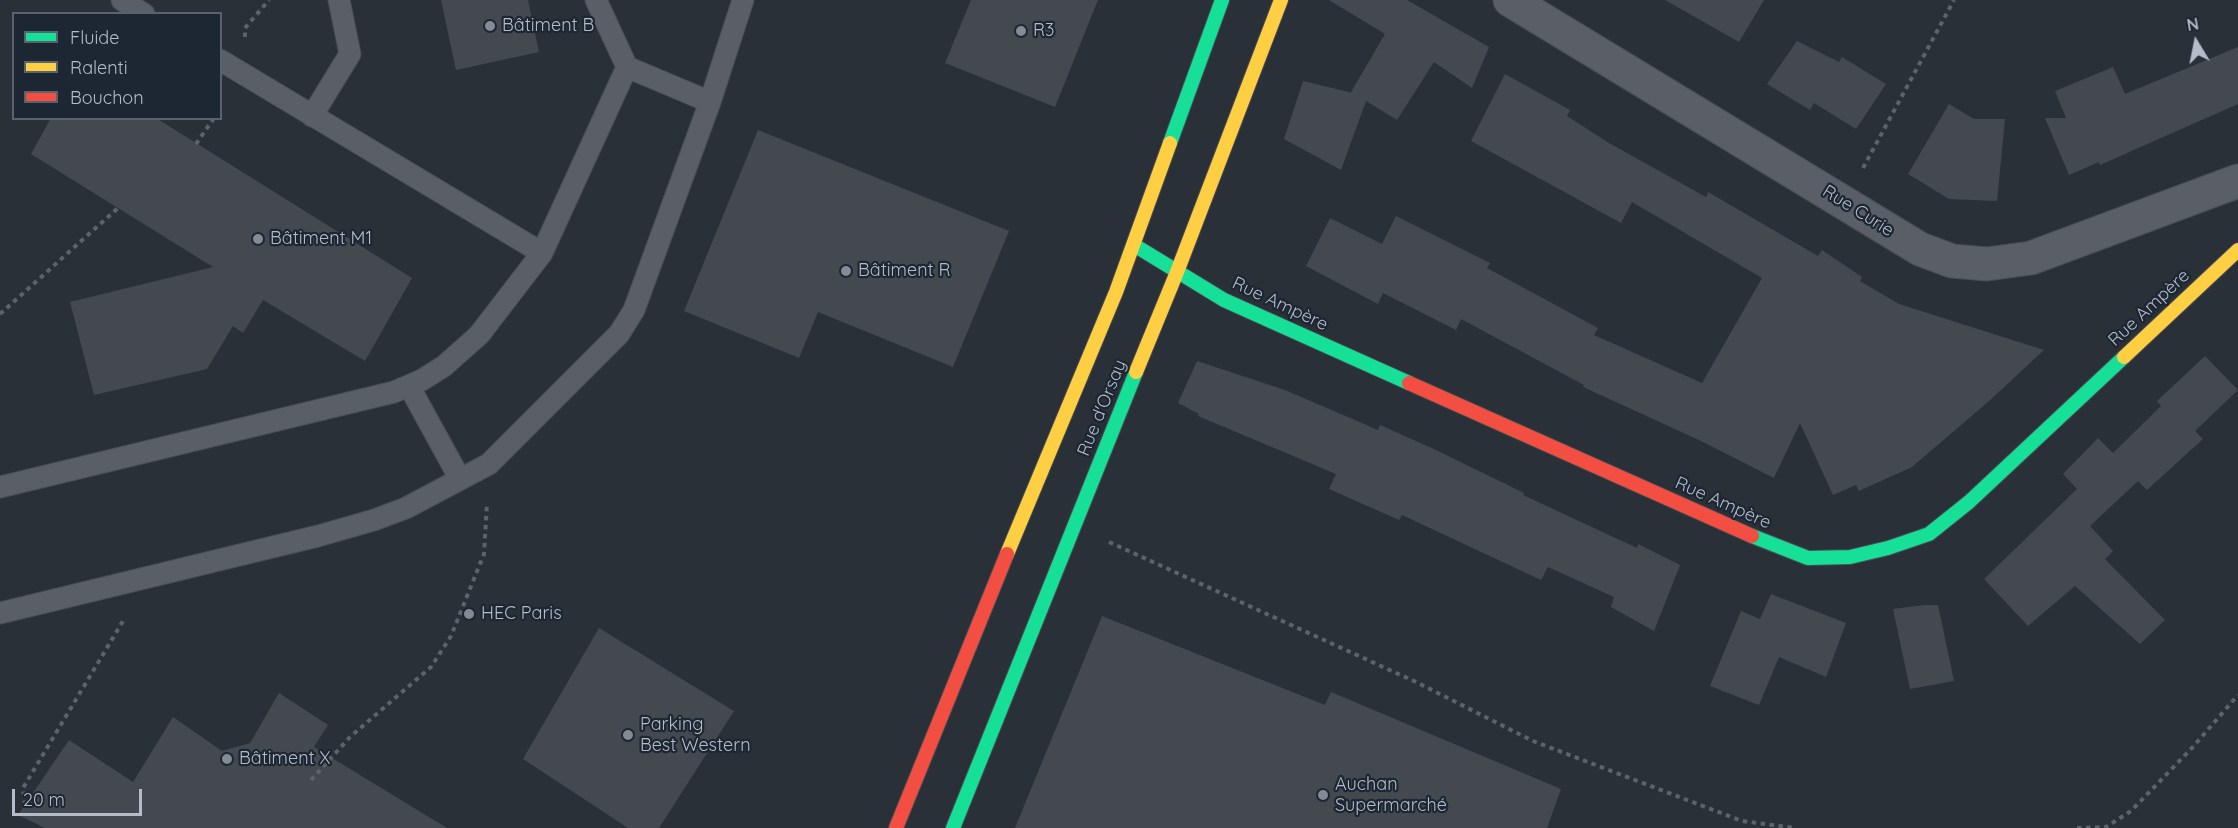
<!DOCTYPE html>
<meta charset="utf-8">
<style>
body{margin:0}
#map{position:relative;width:2238px;height:828px;overflow:hidden;background:#2a3038;font-family:Quicksand,sans-serif}
canvas{display:block}
.legend{position:absolute;left:12px;top:12px;width:210px;height:108px;box-sizing:border-box;background:#1d2633;border:2px solid #59626f;margin:0;padding:8px 10px;list-style:none;font-size:18px;color:#b4bcc9}
.legend li{display:flex;align-items:center;gap:12px;height:30px}
.legend b{width:30px;border:2px solid #59626f}
.north{position:absolute;left:2166px;top:12px;width:60px;height:60px;-webkit-text-stroke:4px #1d2633;paint-order:stroke;rotate:350deg;font-size:16px;font-weight:700;line-height:24px;text-align:center;color:#b4bcc9}
.north::after{content:'';display:block;margin:auto;width:21px;height:27px;background:#b4bcc9;clip-path:polygon(50% 0,100% 100%,50% 72%,0 100%)}
.scale{position:absolute;left:12px;top:789px;width:130px;height:27px;box-sizing:border-box;border:3px solid #b4bcc9;border-top:0;padding-left:8px;font-size:18px;line-height:21px;white-space:nowrap;color:#b4bcc9;-webkit-text-stroke:4px #1d2633;paint-order:stroke}
</style>
<div id="map">
<canvas width="2238" height="828"></canvas>
<ul class="legend">
<li><b style="height:8px;background:#16e098"></b>Fluide</li>
<li><b style="height:8px;background:#ffcf43"></b>Ralenti</li>
<li><b style="height:8px;background:#f24e42"></b>Bouchon</li>
</ul>
<div class="north">N</div>
<div class="scale">20 m</div>
</div>
<script>
const context = document.querySelector('canvas').getContext('2d');
context.lineJoin = 'round';
function paint(path, color) { context.fillStyle = color; context.fill(path, 'evenodd'); }
const shape = rows => new Path2D(rows.map(r => 'M' + r).join(''));
function stroke(path, color, width, dash) { context.strokeStyle = color; context.lineWidth = width; context.lineCap = dash ? 'butt' : 'round'; context.setLineDash(dash || []); context.stroke(path); }
function write(font, color, halo, rows, align = 'center') {
  context.font = font + ' Quicksand,sans-serif'; context.lineWidth = 4.5; context.setLineDash([]); context.textBaseline = 'middle'; context.strokeStyle = halo; context.fillStyle = color; for (const [text, x, y, turn = 0] of rows) {
    context.save(); context.translate(x, y); context.rotate((+turn || 0) * Math.PI / 180); context.textAlign = isNaN(turn) ? turn : align; if (halo) context.strokeText(text, 0, 0); context.fillText(text, 0, 0); context.restore();
  }
}
paint(shape([
 [441,0,528,0,539,52,456,70],
 [971,0,1098,0,1055,107,945,63],
 [1329,0,1407,0,1489,47,1472,88,1434,62,1397,120,1366,101,1341,170,1284,139,1303,81,1353,93,1351,92,1385,34],
 [1665,0,1764,0,1739,42],
 [1797,41,1839,62,1842,57,1886,84,1856,129,1814,103,1810,110,1767,84],
 [2238,47,2238,104,2100,165,2099,162,2069,175,2045,118,2066,118,2055,91,2113,67,2125,94],
 [1505,74,1570,110,1567,116,1609,143,1706,197,1708,192,1818,256,1822,250,1862,277,1860,281,1899,304,2044,350,1988,402,1912,467,1859,491,1856,485,1833,495,1800,423,1774,478,1699,440,1583,387,1584,385,1461,319,1456,330,1383,293,1378,304,1306,266,1330,218,1382,244,1396,216,1490,263,1487,268,1598,328,1594,335,1702,383,1762,278,1632,202,1621,223,1471,141],
 [1949,104,1974,119,2005,119,1997,201,1949,199,1908,174],
 [51,118,156,118,412,278,365,361,263,300,243,333,233,326,207,369,94,395,70,302,213,267,31,154],
 [758,130,1009,231,953,367,818,312,799,358,684,311],
 [2205,356,2238,390,2195,431,2203,439,2147,490,2138,481,2090,526,2113,551,2105,559,2165,620,2140,644,2075,586,2028,626,1984,579,2077,489,2063,474,2098,438,2113,453,2161,406,2157,401],
 [1197,361,1285,390,1378,430,1380,425,1434,449,1524,493,1523,495,1637,548,1638,544,1680,565,1654,631,1611,607,1614,597,1548,567,1541,580,1402,515,1399,520,1329,489,1336,474,1198,416,1199,414,1178,403],
 [1771,594,1846,623,1826,677,1779,657,1759,705,1710,686,1741,611,1760,619],
 [1924,605,1938,605,1954,681,1910,689,1893,609],
 [1102,616,1325,705,1331,692,1561,789,1547,828,1015,828],
 [599,628,734,711,659,828,628,828,523,759],
 [279,693,328,725,314,747,447,828,45,828,18,815,69,740,133,782,173,717,222,751,250,743]
]), '#444950');
const lane = shape([
 [122,0,144,14],
 [596,0,627,67],
 [220,60,542,253],
 [312,116,350,54,339,0],
 [409,386,460,479],
 [0,487,394,392,422,380,444,366,479,335,542,253,627,67,710,102,743,0],
 [0,613,318,536,374,520,406,508,489,464,619,334,634,310,710,102]
]);
const street = shape([
 [1510,0,1920,249,1952,261,1987,264,2031,258,2238,181]
]);
const fast = shape([
 [1170,143,1222,0],
 [1134,245,1224,300,1409,383],
 [1752,536,1808,558,1850,557,1888,548,1929,534,1969,502,2124,357],
 [953,828,1136,372]
]);
const slow = shape([
 [2124,357,2238,250],
 [1136,372,1177,272,1281,0],
 [1007,554,1116,292,1170,143]
]);
const jam = shape([
 [1409,383,1752,536],
 [896,828,1007,554]
]);
stroke(lane, '#484c53', 23);
stroke(street, '#484c53', 35);
stroke(fast, '#484c53', 16);
stroke(slow, '#484c53', 16);
stroke(jam, '#484c53', 16);
stroke(shape([
 [245,37,245,28,269,0],
 [196,144,214,118],
 [1863,168,1954,0],
 [0,314,118,208],
 [1109,542,1416,682,1533,741,1742,821,1795,828],
 [311,780,350,737,431,667,451,636,484,554,487,503],
 [25,805,23,788,123,621,123,618],
 [2077,828,2106,827,2131,811,2192,748,2238,695]
]), '#5d636a', 4, [4.5, 4.5]);
stroke(lane, '#5a5e66', 21);
stroke(street, '#5a5e66', 33);
stroke(fast, '#16e098', 14);
stroke(slow, '#ffcf43', 14);
stroke(jam, '#f24e42', 14);
for (const [x, y, r, color] of [
 [490,26,6,"#848b96"],
 [1021,31,6,"#848b96"],
 [258,239,6,"#848b96"],
 [846,271,6,"#848b96"],
 [469,614,6,"#848b96"],
 [628,735,6,"#848b96"],
 [227,759,6,"#848b96"],
 [1323,795,6,"#848b96"]
]) { const dot = new Path2D(); dot.arc(x, y, r, 0, 2 * Math.PI); context.fillStyle = color; context.fill(dot); stroke(dot, '#1d2633', 2); }
write('18px', '#b4bcc9', '#1d2633', [
 ["Bâtiment B",502,26],
 ["R3",1033,31],
 ["Bâtiment M1",270,239],
 ["Bâtiment R",858,271],
 ["HEC Paris",481,614],
 ["Parking",640,725],
 ["Best Western",640,746],
 ["Bâtiment X",239,759],
 ["Auchan",1335,785],
 ["Supermarché",1335,806]
], 'left');
write('18px', '#b4bcc9', '#1d2633', [
 ["Rue Curie",1858,211,32],
 ["Rue Ampère",1280,304,25],
 ["Rue Ampère",2149,308,-43],
 ["Rue d'Orsay",1102,408,-68],
 ["Rue Ampère",1723,503,24]
]);
</script>
